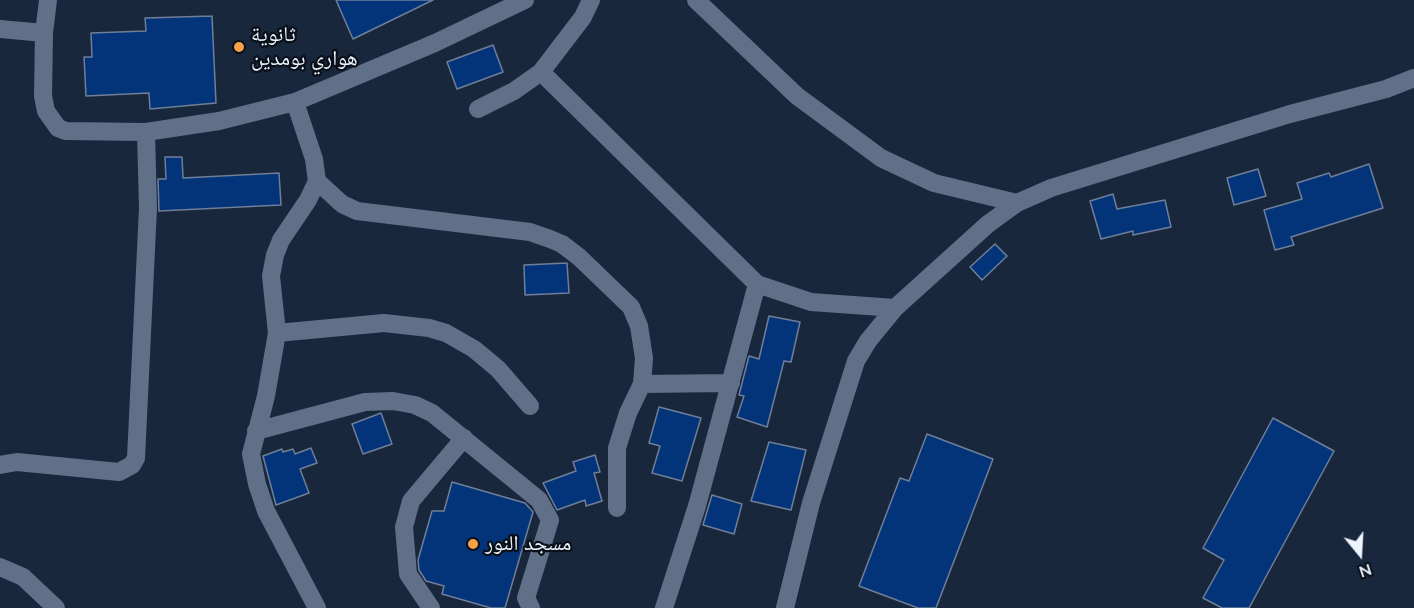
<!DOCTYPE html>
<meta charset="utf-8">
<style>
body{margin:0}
#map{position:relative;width:1414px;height:608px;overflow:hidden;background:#19273c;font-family:Mulish,sans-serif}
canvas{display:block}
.north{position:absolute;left:1330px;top:524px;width:60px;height:60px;-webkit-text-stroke:4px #0a1019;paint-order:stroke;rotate:162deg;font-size:16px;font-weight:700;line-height:24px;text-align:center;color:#eef4fd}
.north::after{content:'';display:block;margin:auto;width:21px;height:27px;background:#eef4fd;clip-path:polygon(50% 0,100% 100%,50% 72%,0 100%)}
</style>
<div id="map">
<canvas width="1414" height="608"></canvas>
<div class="north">N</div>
</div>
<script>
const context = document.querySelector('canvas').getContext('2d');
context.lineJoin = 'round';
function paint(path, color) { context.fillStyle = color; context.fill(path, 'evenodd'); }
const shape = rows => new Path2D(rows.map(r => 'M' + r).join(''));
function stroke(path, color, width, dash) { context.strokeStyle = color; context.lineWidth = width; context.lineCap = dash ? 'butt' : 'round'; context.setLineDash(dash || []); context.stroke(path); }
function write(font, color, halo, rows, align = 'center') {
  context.font = font + ' Mulish,"Noto Naskh Arabic",sans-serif'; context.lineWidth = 4.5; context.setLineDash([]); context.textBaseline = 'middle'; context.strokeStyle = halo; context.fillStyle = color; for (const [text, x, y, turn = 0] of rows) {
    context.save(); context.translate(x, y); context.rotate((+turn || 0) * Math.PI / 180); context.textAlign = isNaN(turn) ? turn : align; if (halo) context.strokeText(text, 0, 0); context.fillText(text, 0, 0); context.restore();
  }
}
const building = shape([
 [336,0,433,0,353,39,336,0],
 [212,16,216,103,150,109,149,93,86,96,84,57,92,57,91,33,146,31,145,18,212,16],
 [493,45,503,72,457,89,447,62,493,45],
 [165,157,182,157,183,178,279,173,281,205,159,211,158,179,166,179,165,157],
 [1369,164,1383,208,1291,237,1294,245,1275,250,1264,210,1302,199,1297,183,1329,173,1331,177,1369,164],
 [1258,169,1266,196,1234,205,1227,178,1258,169],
 [1113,194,1117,209,1165,200,1171,227,1133,235,1133,231,1101,239,1090,201,1113,194],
 [995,244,1007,256,982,280,970,267,995,244],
 [567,263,569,293,525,295,524,265,567,263],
 [769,316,800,322,791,362,784,361,767,427,737,417,744,396,739,395,749,356,759,359,769,316],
 [659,407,701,418,682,481,652,473,660,446,649,443,659,407],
 [381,413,392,444,363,454,352,424,381,413],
 [1273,418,1334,451,1249,608,1222,608,1203,598,1224,560,1203,548,1273,418],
 [927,434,993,459,936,608,918,608,859,586,900,478,909,481,927,434],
 [769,442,806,450,791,510,751,501,769,442],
 [311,448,317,463,300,469,309,493,276,505,263,456,282,449,283,452,293,449,295,454,311,448],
 [595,455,600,472,594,473,602,501,586,506,585,500,557,510,543,483,576,471,573,462,595,455],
 [452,482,525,503,533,512,505,608,491,608,442,594,444,586,426,581,419,570,418,560,432,511,444,511,452,482],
 [712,495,742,504,734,534,703,525,712,495]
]);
paint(building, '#03347a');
stroke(building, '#6f7f98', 1.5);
stroke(shape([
 [591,0,583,17,541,72,757,284,811,302,895,308],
 [696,0,797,96,881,158,934,183,1017,203],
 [0,29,44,33,43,96,46,111,58,128,66,131,146,132,219,121,295,102],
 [44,33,48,0],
 [478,109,514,91,541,72],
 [317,181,342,204,357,211,530,232,550,239,562,244,579,257,631,307,639,326,644,358,642,384,628,413,617,448,617,508],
 [277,333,384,323,429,328,446,333,474,349,498,369,530,406],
 [642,384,731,383],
 [256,431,365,402,393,401,415,405,432,413,539,500,550,520,526,598,531,608],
 [0,465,17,462,119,472,132,465,136,458,148,208,146,132],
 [0,567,23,577,56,608],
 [317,608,266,511,257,484,251,454,266,396,277,333,271,276,275,255,281,240,308,200,317,181,314,159,295,102,435,43,525,0],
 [431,608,408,574,404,527,411,501,464,438],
 [664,608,697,506,757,284],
 [785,608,811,503,856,361,868,341,895,308,988,224,1017,203,1051,188,1290,114,1386,89,1414,78]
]), '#607089', 18);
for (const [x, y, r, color] of [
 [239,47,6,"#f7a149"],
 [473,544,6,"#f7a149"]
]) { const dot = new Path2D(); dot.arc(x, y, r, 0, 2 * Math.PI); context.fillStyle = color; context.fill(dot); stroke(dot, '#0a1019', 2); }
write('21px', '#eef4fd', '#0a1019', [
 ["ثانوية",251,35],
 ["هواري بومدين",251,59],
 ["مسجد النور",485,544]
], 'left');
</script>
